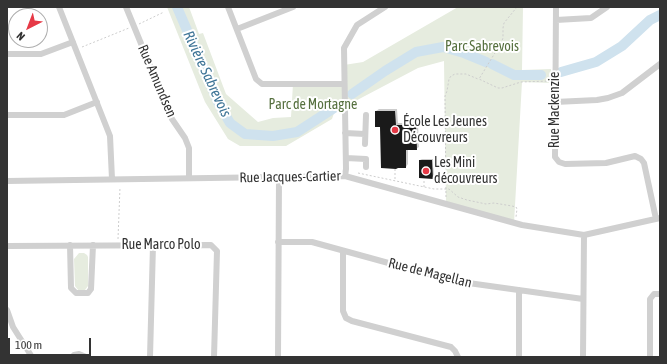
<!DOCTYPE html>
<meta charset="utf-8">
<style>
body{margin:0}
#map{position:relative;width:667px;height:364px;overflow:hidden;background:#fff;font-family:"Asap Condensed",sans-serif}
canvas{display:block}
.frame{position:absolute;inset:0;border:8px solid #333;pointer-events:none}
.north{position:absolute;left:8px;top:8px;width:40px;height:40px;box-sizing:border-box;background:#fff;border:1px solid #adadad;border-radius:50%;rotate:222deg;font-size:11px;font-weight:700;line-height:16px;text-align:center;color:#333}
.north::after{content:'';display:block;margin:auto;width:14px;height:18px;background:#e63946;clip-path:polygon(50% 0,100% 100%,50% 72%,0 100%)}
.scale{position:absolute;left:8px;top:338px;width:83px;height:18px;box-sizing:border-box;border:2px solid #333;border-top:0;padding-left:5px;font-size:12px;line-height:14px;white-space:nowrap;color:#333;-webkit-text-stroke:3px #fff;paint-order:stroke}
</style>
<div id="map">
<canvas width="667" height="364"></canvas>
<div class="frame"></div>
<div class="north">N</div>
<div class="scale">100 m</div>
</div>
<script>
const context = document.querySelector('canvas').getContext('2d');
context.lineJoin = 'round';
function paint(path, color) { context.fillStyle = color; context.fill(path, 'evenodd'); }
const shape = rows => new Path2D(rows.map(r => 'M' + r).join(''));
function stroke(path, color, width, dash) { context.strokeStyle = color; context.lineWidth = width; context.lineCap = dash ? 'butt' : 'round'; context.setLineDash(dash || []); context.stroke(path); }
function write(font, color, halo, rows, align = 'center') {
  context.font = font + ' "Asap Condensed",sans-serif'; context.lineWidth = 4; context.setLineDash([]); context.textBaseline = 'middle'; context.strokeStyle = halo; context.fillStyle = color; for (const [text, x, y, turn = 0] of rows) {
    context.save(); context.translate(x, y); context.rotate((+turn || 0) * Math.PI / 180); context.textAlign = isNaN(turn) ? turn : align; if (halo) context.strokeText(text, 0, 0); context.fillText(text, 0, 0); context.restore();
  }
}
paint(shape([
 [167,7,189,7,199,34,203,33,226,94,258,122,273,118,291,117,293,84,344,84,344,65,363,62,458,7,523,7,522,70,551,69,551,83,522,82,514,223,446,204,444,61,418,68,344,107,334,113,332,119,286,146,240,146,228,139,205,102],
 [79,253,84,253,87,255,88,257,88,286,85,290,79,291,75,286,74,259]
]), '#e6ecdf');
paint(shape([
 [379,109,397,109,398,123,418,123,419,147,416,149,408,149,408,164,406,167,381,126,376,111],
 [422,159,433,159,434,177,433,178,420,160]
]), '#0003');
stroke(shape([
 [177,7,218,102,230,123,245,134,273,136,297,132,334,108],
 [492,64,514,75,541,75],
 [561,72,596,62,622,46,650,20,660,15],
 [352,94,385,71,416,52,443,47,464,53,486,62]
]), '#cfe2ee', 10);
paint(shape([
 [375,111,395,111,396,125,416,125,417,150,406,150,406,168,398,168,396,169,381,168,380,127,375,127],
 [419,160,432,160,433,179,419,178]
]), '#1a1a1a');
stroke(shape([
 [517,7,504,23,503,28,503,38,501,43,479,79,498,88,502,88,521,82,550,81],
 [139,24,164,12],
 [82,47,129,28],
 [395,169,395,181],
 [358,173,434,189,449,189,458,197,467,200,486,204,494,203,512,206,516,207,517,209,516,217],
 [424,187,424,179],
 [446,197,445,96,447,91,449,79,451,76,455,74,466,74,478,79],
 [118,239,120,187]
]), '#cdcdcd', 1, [2, 2]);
stroke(shape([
 [59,7,110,136,112,179],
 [126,7,172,119,185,138,189,148,189,178],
 [228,7,256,79,262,84,344,84],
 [556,7,555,157,559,162,565,164,606,163,635,156,641,159,644,163,656,219],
 [556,20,591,18,607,7],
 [237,29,293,7],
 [7,54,41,54,73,42],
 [555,102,597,100,608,98,622,93,660,64],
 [7,115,64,115,97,102],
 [345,133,365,134],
 [365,144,366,115],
 [346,158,366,159,366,167],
 [345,176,346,169,344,48,357,25,385,7],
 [7,181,345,176,522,225,584,235,660,218],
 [278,242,312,242,454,281,583,299],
 [70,245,71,288,76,293,88,293,91,289,93,245],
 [7,246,211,245,217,251,214,357],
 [343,251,343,311,346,318,352,321,451,347,455,351,458,357],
 [7,310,13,327,32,357],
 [72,357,74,355,79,354,86,357],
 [150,357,153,245],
 [278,357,279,178],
 [519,357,519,290],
 [583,357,584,235],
 [650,357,650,299,654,294,660,294]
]), '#d0d0d0', 6);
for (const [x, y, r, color] of [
 [395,130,4,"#e63946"],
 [426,171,4,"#e63946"]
]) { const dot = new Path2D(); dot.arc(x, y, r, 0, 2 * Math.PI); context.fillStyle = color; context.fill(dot); stroke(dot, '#fff', 1.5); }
write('14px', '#56703f', '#fff', [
 ["Parc Sabrevois",482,47],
 ["Parc de Mortagne",313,105]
]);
write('14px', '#333', '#fff', [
 ["Rue Amundsen",157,81,67],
 ["Rue Mackenzie",555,110,-90],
 ["Rue Jacques-Cartier",290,177,-1],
 ["Rue Marco Polo",161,245],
 ["Rue de Magellan",430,273,14]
]);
write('14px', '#333', '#fff', [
 ["École Les Jeunes",403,122],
 ["Découvreurs",403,138],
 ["Les Mini",434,163],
 ["découvreurs",434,179]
], 'left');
write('italic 15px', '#3f7597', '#fff', [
 ["Rivière Sabrevois",207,74,65]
]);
</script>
